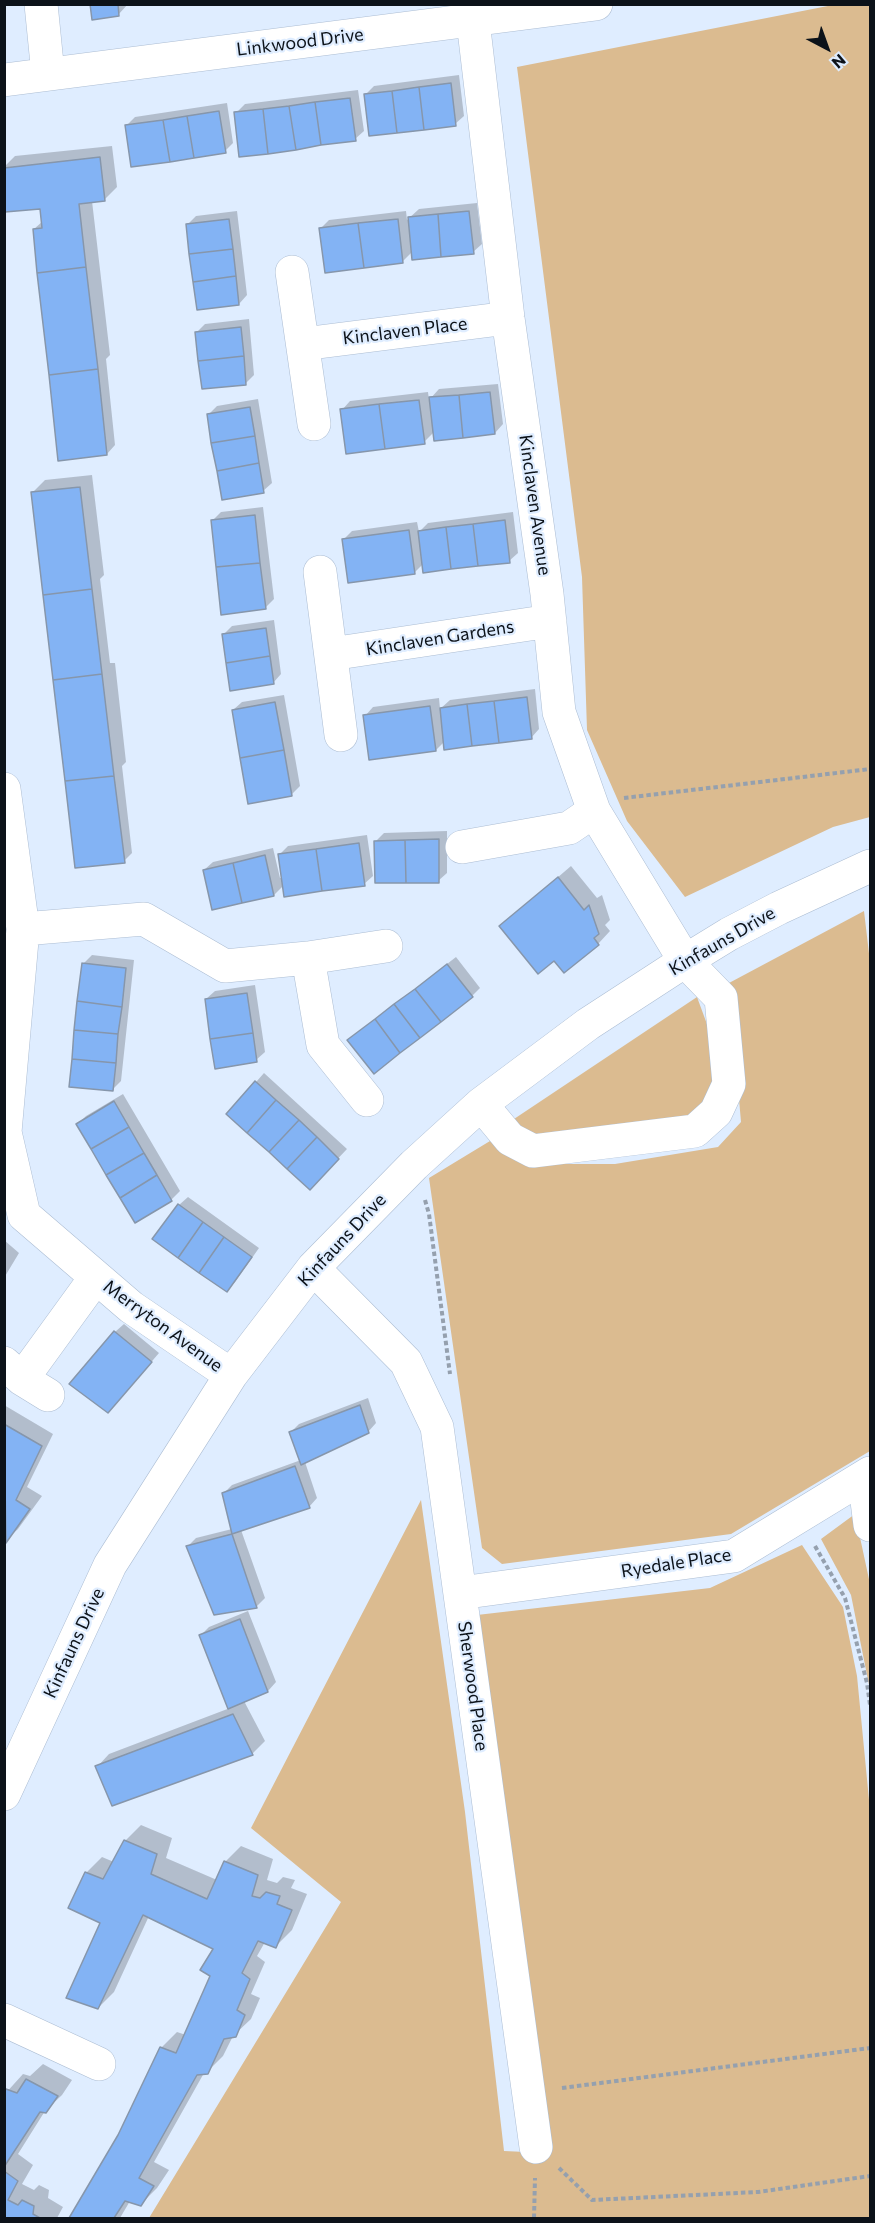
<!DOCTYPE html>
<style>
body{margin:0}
#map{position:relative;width:875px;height:2223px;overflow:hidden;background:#dfedff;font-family:Commissioner,sans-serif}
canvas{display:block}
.frame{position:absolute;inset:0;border:6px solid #0c1219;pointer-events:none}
.north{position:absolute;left:797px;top:18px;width:60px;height:60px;-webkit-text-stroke:4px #dfedff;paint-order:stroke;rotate:139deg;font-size:16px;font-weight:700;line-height:24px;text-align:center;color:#0c1219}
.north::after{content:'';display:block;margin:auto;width:21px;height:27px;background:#0c1219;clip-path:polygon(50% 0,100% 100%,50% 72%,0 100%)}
</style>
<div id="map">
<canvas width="875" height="2223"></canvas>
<div class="frame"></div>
<div class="north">N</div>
</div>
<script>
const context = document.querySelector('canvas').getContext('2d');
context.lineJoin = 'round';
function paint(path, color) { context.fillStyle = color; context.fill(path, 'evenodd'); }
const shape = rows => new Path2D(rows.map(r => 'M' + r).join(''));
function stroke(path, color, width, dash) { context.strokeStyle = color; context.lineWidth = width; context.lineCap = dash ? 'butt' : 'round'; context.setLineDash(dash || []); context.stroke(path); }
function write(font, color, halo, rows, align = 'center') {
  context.font = font + ' Commissioner,sans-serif'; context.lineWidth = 4.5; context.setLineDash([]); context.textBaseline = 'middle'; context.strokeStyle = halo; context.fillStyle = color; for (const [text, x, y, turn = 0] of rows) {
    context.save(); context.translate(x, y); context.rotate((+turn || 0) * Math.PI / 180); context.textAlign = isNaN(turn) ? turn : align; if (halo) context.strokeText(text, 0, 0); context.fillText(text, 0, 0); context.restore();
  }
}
paint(shape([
 [838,4,870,5,870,817,833,827,685,897,627,821,587,730,582,577,517,67],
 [864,911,870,962,870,1451,731,1534,502,1564,482,1548,429,1178,490,1141,523,1164,615,1164,718,1147,741,1122,729,983],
 [697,997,729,1084,716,1112,534,1139,514,1119],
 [421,1500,465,1812,504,2151,547,2153,477,1615,710,1588,802,1545,843,1607,857,1676,870,1810,870,2218,149,2218,341,1902,251,1828],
 [855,1514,870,1584,870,1690,851,1595,821,1539]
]), '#dbbb90');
paint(shape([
 [91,4,128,4,118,15],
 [459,75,464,116,455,124,365,95,374,86],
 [358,90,364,131,355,139,236,113,245,104],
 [227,103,233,143,225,151,126,126,135,117],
 [112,146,117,187,104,200,92,201,110,355,106,359,115,445,107,454,34,229,43,221,41,207,7,211,4,167,15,156],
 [477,203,482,244,473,252,413,251,403,261,320,229,329,220,406,211,407,220,419,209],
 [237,211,247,295,239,304,187,225,196,216],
 [249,319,254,375,246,383,197,332,205,324],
 [498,384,503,424,495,433,434,432,424,442,342,410,350,401,428,392,429,400,439,389],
 [258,399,272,483,263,491,208,415,217,406],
 [92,475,104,575,100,579,110,663,115,663,126,762,122,766,132,853,124,861,32,493,45,480],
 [263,507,274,599,265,608,213,520,221,512],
 [513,512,518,553,509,561,423,564,414,573,344,539,352,531,417,522,419,532,428,523],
 [274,620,281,674,273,683,224,634,232,626],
 [535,689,539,729,531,738,445,741,436,750,365,716,373,707,439,698,440,709,450,700],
 [284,695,300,786,291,795,233,710,242,702],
 [447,831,447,873,438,881,376,841,384,833],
 [367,835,373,876,364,884,284,885,274,895,204,870,213,862,273,848,280,878,283,878,279,855,288,846],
 [571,866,597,898,602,895,610,920,605,925,610,931,598,944,554,959,501,926],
 [92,955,134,960,121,1081,113,1089,83,964],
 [456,957,480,988,472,996,349,1040],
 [255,985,265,1052,256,1060,206,999,215,991],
 [264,1073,347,1149,310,1188,228,1114],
 [123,1094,180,1191,171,1200,136,1221,78,1124,86,1116],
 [188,1197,259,1248,235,1282,227,1290,179,1205],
 [4,1240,19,1253,4,1278],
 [124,1324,159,1353,117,1402,115,1332],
 [368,1398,376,1423,368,1432,305,1462,317,1498,309,1507,241,1530,265,1598,256,1607,187,1547,196,1538,232,1529,224,1493,232,1485,301,1460,291,1432,299,1424],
 [4,1405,53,1434,27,1487,42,1496,18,1529,5,1541],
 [248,1611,276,1682,268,1691,244,1701,265,1741,252,1754,113,1804,97,1767,109,1754,230,1708,201,1635,209,1627],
 [141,1825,172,1838,166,1858,217,1880,225,1862,241,1846,273,1859,267,1880,277,1883,283,1877,295,1880,291,1888,307,1894,292,1930,276,1946,265,1942,257,1956,265,1962,251,1994,260,1998,251,2019,233,2036,223,2056,207,2072,204,2073,154,2162,169,2170,157,2188,141,2204,130,2201,120,2218,70,2218,119,2135,161,2048,177,2032,186,2035,212,1976,215,1948,149,1916,114,1992,98,2008,102,1922,86,1873,102,1857,114,1862,125,1841],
 [43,2064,72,2080,62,2095,45,2111,18,2154,33,2165,22,2184,34,2190,39,2185,49,2190,48,2198,63,2207,57,2218,4,2218,4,2095,23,2074,30,2076]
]), '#0003');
const building = shape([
 [90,4,118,4,119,16,92,20,90,4],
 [451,83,456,126,424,130,419,87,451,83],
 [419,87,424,130,397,133,392,91,419,87],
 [392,91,397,133,369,136,364,94,392,91],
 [350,98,356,141,321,145,315,102,350,98],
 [315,102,321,145,296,150,289,106,315,102],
 [289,106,296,150,268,154,263,109,289,106],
 [263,109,268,154,239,157,234,112,263,109],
 [219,111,226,153,194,158,187,116,219,111],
 [187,116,194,158,170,162,163,120,187,116],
 [163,120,170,162,131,167,125,125,163,120],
 [100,157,105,201,79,204,86,267,37,273,33,229,42,228,40,209,5,212,4,168,100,157],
 [469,211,474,254,441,257,438,214,469,211],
 [438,214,441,257,412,260,408,217,438,214],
 [229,219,233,249,189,254,186,224,229,219],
 [398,219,403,263,364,268,358,223,398,219],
 [358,223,364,268,325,273,319,228,358,223],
 [233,249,236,276,193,282,189,254,233,249],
 [86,267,98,369,49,375,37,273,86,267],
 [236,276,239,305,197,310,193,282,236,276],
 [241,327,244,356,198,361,195,332,241,327],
 [244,356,246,385,202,389,198,361,244,356],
 [98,369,107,455,58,461,49,375,98,369],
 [490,392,495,434,463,438,459,395,490,392],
 [459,395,463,438,434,441,429,397,459,395],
 [419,400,425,444,385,449,379,404,419,400],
 [379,404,385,449,346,454,340,409,379,404],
 [250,407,255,436,211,443,207,414,250,407],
 [255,436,259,463,217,471,211,443,255,436],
 [259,463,264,493,222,500,217,471,259,463],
 [80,487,92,589,43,595,31,492,80,487],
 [255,515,260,563,216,567,211,520,255,515],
 [505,520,510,563,478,566,473,524,505,520],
 [473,524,478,566,451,569,446,527,473,524],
 [446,527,451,569,423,573,418,531,446,527],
 [409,530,415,574,348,583,342,539,409,530],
 [260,563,266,609,221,615,216,567,260,563],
 [92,589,102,674,53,680,43,595,92,589],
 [266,628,270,656,226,663,222,634,266,628],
 [270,656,274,684,230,691,226,663,270,656],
 [102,674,114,776,65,781,53,680,102,674],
 [527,697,532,739,499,743,494,701,527,697],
 [494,701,499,743,472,746,467,704,494,701],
 [275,702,284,750,240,758,232,710,275,702],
 [467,704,472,746,444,750,440,708,467,704],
 [430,706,436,751,369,760,363,715,430,706],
 [284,750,292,796,248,804,240,758,284,750],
 [114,776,125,863,75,868,65,781,114,776],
 [439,839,439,883,406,883,405,840,439,839],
 [405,840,406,883,375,883,374,841,405,840],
 [359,843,365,886,322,891,316,849,359,843],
 [316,849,322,891,284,897,278,854,316,849],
 [265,855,274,896,242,903,233,863,265,855],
 [233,863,242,903,212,910,203,870,233,863],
 [558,877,584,910,589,905,599,934,594,938,599,945,564,973,554,961,538,974,499,926,558,877],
 [82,963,126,968,122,1007,77,1001,82,963],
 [447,964,473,997,441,1022,415,989,447,964],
 [415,989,441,1022,420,1038,394,1004,415,989],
 [247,993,253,1033,210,1039,205,999,247,993],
 [77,1001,122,1007,118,1034,74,1030,77,1001],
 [394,1004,420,1038,400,1053,375,1019,394,1004],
 [375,1019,400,1053,374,1074,347,1040,375,1019],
 [74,1030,118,1034,116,1063,72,1059,74,1030],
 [253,1033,257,1062,215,1069,210,1039,253,1033],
 [72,1059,116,1063,113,1091,69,1087,72,1059],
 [255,1081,276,1100,247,1133,226,1114,255,1081],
 [276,1100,299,1120,269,1152,247,1133,276,1100],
 [114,1101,129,1127,91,1149,76,1124,114,1101],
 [299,1120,317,1137,287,1169,269,1152,299,1120],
 [129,1127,144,1153,106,1175,91,1149,129,1127],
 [317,1137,339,1159,310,1190,287,1169,317,1137],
 [144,1153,157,1175,120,1198,106,1175,144,1153],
 [157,1175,172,1201,135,1223,120,1198,157,1175],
 [178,1204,203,1222,178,1258,152,1239,178,1204],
 [203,1222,224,1237,199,1273,178,1258,203,1222],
 [224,1237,252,1257,227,1292,199,1273,224,1237],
 [114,1331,152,1362,108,1413,69,1384,114,1331],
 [360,1405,369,1433,301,1465,289,1432,360,1405],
 [4,1424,42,1446,16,1500,30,1509,6,1543,4,1424],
 [295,1466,310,1508,232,1534,222,1493,295,1466],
 [232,1534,257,1608,214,1615,186,1546,232,1534],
 [240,1619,268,1692,228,1709,199,1635,240,1619],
 [233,1714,253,1755,112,1806,95,1766,233,1714],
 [124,1840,157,1854,151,1874,207,1899,224,1861,258,1875,252,1896,260,1898,266,1892,280,1896,277,1904,292,1910,276,1948,258,1941,242,1973,250,1979,237,2010,245,2015,236,2037,224,2039,208,2074,197,2075,139,2178,154,2186,141,2206,125,2201,114,2218,69,2218,118,2135,160,2047,176,2053,210,1976,200,1970,213,1949,143,1915,98,2009,66,1998,100,1923,68,1908,85,1872,103,1879,124,1840],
 [26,2079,58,2096,46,2113,40,2112,4,2167,4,2092,6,2089,17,2093,26,2079],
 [4,2171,18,2181,8,2200,18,2205,22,2200,34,2206,33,2214,40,2218,4,2218,4,2171]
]);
paint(building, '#83b3f4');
stroke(building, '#8696ab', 1.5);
const minor = shape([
 [41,4,48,74],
 [473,21,508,318,547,594,559,712,594,811,685,961,721,998,729,1084,716,1112,695,1131,533,1151,510,1139,481,1104],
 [4,80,596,4],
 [292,272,314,424],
 [303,344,508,318],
 [320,572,341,735],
 [331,654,550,621],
 [4,789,23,929,5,1132,24,1215,131,1307,231,1375],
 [462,847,569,828,594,811],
 [23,929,144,919,225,966,308,958,386,946],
 [308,958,323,1045,367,1100],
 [313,1268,406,1362,437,1427,536,2147],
 [4,1363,22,1379,48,1395],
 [22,1379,96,1277],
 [864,1477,870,1525],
 [460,1593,734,1556,870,1473],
 [4,1794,110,1565,231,1375,313,1268,414,1165,481,1104,588,1024,685,961,729,934,779,908,870,866],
 [4,2020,99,2064]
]);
stroke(minor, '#acbdd3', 34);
stroke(shape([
 [624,798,870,769],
 [425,1200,429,1214,450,1374],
 [815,1546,845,1598,867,1683,870,1705],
 [562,2088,870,2048],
 [559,2168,592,2200,758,2192,870,2176],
 [534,2218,535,2178]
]), '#95a0ae', 4, [4.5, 3]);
stroke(minor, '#fff', 33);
write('18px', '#0c1219', '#dfedff', [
 ["Linkwood Drive",300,42,-7],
 ["Kinclaven Place",405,331,-7],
 ["Kinclaven Avenue",535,505,82],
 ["Kinclaven Gardens",440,638,-9],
 ["Kinfauns Drive",722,941,-30],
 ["Kinfauns Drive",342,1240,-47],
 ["Merryton Avenue",163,1326,36],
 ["Ryedale Place",676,1563,-9],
 ["Kinfauns Drive",74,1643,-65],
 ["Sherwood Place",473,1686,82]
]);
</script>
